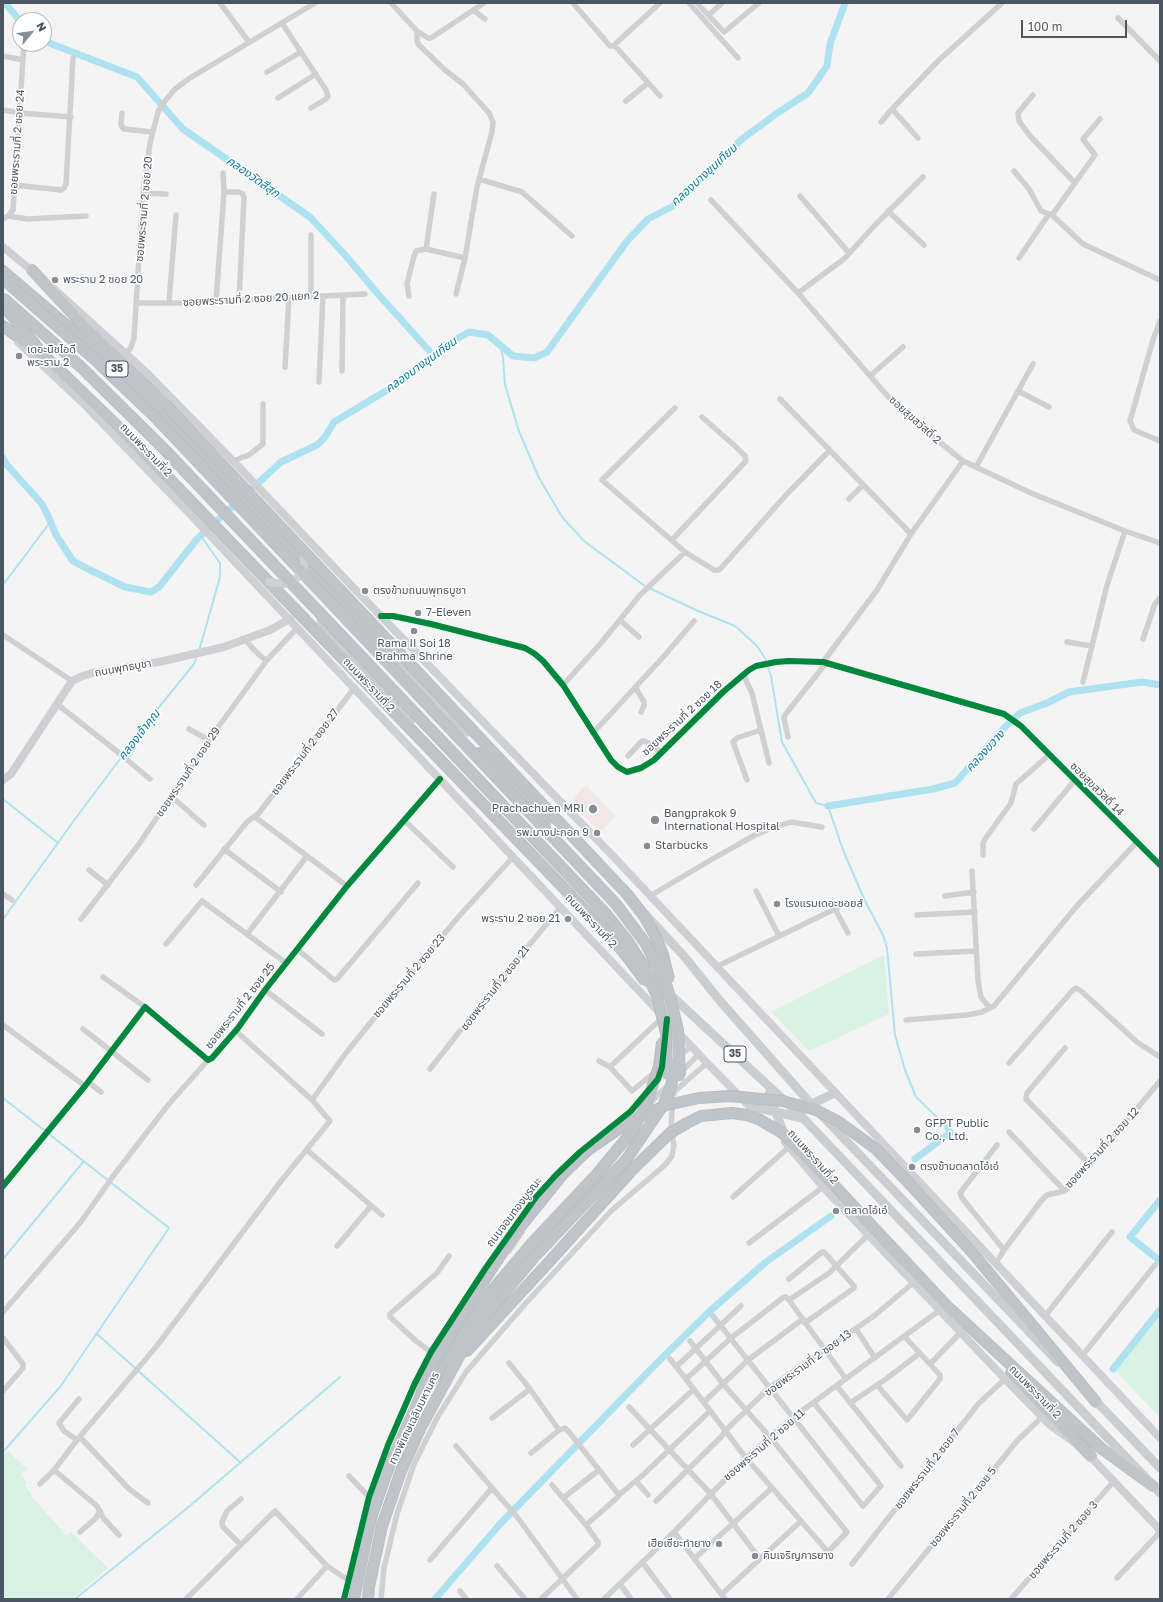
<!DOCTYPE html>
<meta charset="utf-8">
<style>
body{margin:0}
#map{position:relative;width:1163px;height:1602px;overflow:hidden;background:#f4f4f4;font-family:"Golos Text",sans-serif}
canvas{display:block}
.frame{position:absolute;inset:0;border:4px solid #4a5661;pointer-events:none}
.north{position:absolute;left:12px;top:12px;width:40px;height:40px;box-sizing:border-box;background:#fff;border:1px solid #b7bbc0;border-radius:50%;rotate:61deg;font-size:11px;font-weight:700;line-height:16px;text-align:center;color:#4a5661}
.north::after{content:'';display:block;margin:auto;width:14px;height:18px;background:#868d94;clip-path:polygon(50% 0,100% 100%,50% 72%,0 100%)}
.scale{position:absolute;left:1021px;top:20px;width:106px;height:18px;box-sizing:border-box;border:2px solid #4a5661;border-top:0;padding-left:5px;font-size:12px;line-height:14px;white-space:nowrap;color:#4a5661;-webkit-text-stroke:3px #fff;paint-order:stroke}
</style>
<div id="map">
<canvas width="1163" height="1602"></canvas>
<div class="frame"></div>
<div class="north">N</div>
<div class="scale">100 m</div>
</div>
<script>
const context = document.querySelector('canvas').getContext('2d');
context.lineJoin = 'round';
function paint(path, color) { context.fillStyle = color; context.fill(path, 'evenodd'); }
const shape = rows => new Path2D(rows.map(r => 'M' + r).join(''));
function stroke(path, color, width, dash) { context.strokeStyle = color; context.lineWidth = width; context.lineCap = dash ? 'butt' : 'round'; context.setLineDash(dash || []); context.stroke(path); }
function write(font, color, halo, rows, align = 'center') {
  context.font = font + ' "Golos Text","Noto Sans Thai",sans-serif'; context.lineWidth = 3; context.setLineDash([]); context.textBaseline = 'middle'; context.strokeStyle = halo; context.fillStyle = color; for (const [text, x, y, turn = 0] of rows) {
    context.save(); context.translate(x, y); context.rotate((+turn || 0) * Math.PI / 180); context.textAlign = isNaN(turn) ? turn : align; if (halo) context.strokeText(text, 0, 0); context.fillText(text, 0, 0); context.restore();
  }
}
paint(shape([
 [586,785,616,816,600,832,570,802]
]), '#f1e7e6');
paint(shape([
 [884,955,889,1014,809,1051,771,1012],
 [1160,1314,1160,1418,1115,1370],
 [8,1451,27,1469,21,1474,27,1483,25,1485,33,1498,66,1535,71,1532,108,1568,72,1599,3,1599,3,1456]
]), '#d9f2e3');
stroke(shape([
 [500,345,503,357,505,385,519,431,538,476,562,517,584,541,645,586,696,610,735,626,757,646,765,658,771,676,782,742,816,803,828,806,843,850,865,901,883,935,887,948,895,1035,905,1070,916,1097,948,1128],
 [3,585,51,521],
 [199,651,220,577,220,563,200,535],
 [3,799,58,843],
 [3,919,78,815,160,706,194,664,197,655],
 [3,1098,169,1228,60,1387,3,1452],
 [3,1259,84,1161],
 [97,1334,241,1463],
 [75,1599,185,1510,340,1377]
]), '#aee2f0', 2);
stroke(shape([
 [5,3,20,21],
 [44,41,137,77,183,129,310,217,346,256,378,294,433,355],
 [3,458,7,465,42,504,49,518,56,535,73,561,88,569,125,587,151,592,159,587,197,539,281,462,317,445,325,437,334,422,389,389,451,342,469,332,488,335,513,356,534,358,547,352,627,241,648,219,673,206,742,139,776,114,808,93,827,66,830,44,845,3],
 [828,806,933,789,955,783,1003,729,1020,713,1047,703,1069,692,1142,682,1160,685],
 [915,1159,950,1133,948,1128],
 [1160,1200,1130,1237,1160,1261],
 [1113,1369,1160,1310],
 [435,1599,501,1523,654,1366,710,1311,766,1262,831,1216]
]), '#aee2f0', 7);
const highway = shape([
 [32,270,83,325,166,405],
 [3,271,112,364,207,457,344,603,394,663],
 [3,305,38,348],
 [3,326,49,360,130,438,610,936],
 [479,753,546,821],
 [971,1251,1096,1402],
 [906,1262,948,1307,1102,1449,1153,1486],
 [467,1351,548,1263],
 [1011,1373,1091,1456],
 [354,1599,368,1531,374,1509,388,1469,419,1400,494,1288,532,1243,596,1175],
 [368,1599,369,1587,382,1526,401,1471,420,1429,474,1329,536,1255,626,1160]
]);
stroke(highway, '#b9bec3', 12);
stroke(shape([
 [220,3,249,42],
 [391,3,417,31,428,38,431,38,484,3],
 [573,3,610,46,613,46,660,3],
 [689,3,738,58],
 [697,3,724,32,759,3],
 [473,10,485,19],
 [711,13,722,3],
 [1118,18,1160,61],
 [282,23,326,90,328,96,326,99,311,108],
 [417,31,417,41,419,45,445,70,463,84,489,113,493,122,492,132,477,187,465,258,456,294],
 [615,46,660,96],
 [3,56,23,60],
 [267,72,301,52],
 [1033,95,1018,113,1019,121,1030,136,1075,183],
 [278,98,316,74],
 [626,101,648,83],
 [3,110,20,113,71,117],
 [122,113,121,125,124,129,152,132],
 [1100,119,1083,139,1095,155,1052,215,1083,244,1160,280],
 [881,122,892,109],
 [918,138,892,109,938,61,1002,3],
 [1014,171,1029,189,1041,211,1052,215],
 [479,179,522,192,572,236],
 [14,185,61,190,64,188,66,184,73,58],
 [224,192,239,192,243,194,244,198,239,300],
 [143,193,166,194],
 [434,194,426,249,465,258],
 [800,196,849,253],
 [711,200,798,293,898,408,963,461,1031,493,1125,531,1160,543],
 [888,211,924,245],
 [8,216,28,219,86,216],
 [3,219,8,216,13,210,24,44],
 [1019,258,1049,214],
 [798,293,844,259,876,224,923,177],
 [311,296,311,235],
 [409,296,407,284,414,256,416,251,426,249],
 [216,301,224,192,223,173],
 [169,302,176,215],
 [137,303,182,303,365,294],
 [1160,321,1153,340,1130,421,1134,430,1160,441],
 [127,353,131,347,134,338,143,193,150,143,158,112,164,102,175,89,190,78,315,3],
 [285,367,289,298],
 [342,371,343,296],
 [870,376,903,347],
 [319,382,323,296],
 [1018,391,1049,407],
 [780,399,911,534],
 [675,408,602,480,685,552,714,570,719,570,722,567,786,495,830,450],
 [233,461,249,455,263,444,263,404],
 [976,467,1033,364],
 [849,499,863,485],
 [672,540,746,461,745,456,736,447,702,417],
 [381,616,393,616,431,624,525,648,535,654,543,661,563,685,611,760,618,767,627,772,641,768,654,760,723,692,749,670,756,666,776,662,789,661,823,662,1004,714,1021,726,1160,865],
 [620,620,639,637],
 [3,635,72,681],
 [1143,639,1155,604,1160,598],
 [246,640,254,650,263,658,267,660],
 [1067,642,1091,646],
 [823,662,877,590,911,534,963,461],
 [743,674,752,693,769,763],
 [1083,682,1107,585,1125,531],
 [563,685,601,643,640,595,685,552],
 [635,687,644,702,644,706,641,712],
 [57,704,119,753,150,779],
 [189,729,209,740],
 [593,733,665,655,694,621],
 [788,737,784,718,785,715,826,663],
 [628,756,642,741,645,741,662,753],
 [747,780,733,742,737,738,761,730],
 [171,796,204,825],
 [255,817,347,886],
 [404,820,453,867],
 [1034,829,1075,780],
 [224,849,281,892],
 [983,855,983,844,985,839,1011,803,1016,784,1049,755],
 [89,870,108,885],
 [972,871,978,981,981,997,988,1006,991,1007],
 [196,885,247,822,259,813,355,687],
 [756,891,779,936],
 [3,894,12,900],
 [650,896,709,861,755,835,772,828,791,822,822,827],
 [945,896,974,892],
 [835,909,848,933],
 [917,915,975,912],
 [81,919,139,844,219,726,267,660,298,627],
 [248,933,307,856],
 [166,944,202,901,286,963],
 [297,949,334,980,337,979,418,883],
 [916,954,976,951],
 [716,967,841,906],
 [103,977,145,1007],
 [265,990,322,1034],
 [906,1020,967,1015,982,1012,994,1006,1076,907,1136,843],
 [3,1025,85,1086],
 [83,1029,148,1080],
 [1065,1048,1027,1093,1026,1099,1090,1165],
 [599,1061,610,1067],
 [1009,1063,1073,990,1076,988,1081,991,1137,1042,1160,1057],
 [667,1065,680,1056,691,1046],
 [430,1069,500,980,561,907],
 [656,1071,632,1091,610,1067,664,1016],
 [681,1072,699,1054],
 [88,1082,101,1092],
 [312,1100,346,1053,410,974,461,914,513,857],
 [648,1105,669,1084],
 [1009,1132,1060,1186,1064,1191],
 [601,1135,631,1111,649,1091],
 [997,1145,960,1193,962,1198,1004,1250],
 [307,1150,382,1215],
 [3,1186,85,1086,145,1007,208,1060,212,1058,238,1028,265,990,347,886,440,779],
 [733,1197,789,1147],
 [749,1243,823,1187],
 [337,1246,371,1206],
 [509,1251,522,1232],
 [996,1263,1004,1250,1041,1201,1047,1195,1064,1191,1068,1188,1099,1154,1160,1081],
 [789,1279,822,1252,824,1252,854,1286,854,1288,805,1323],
 [789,1300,846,1379],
 [3,1312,80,1223,114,1175,168,1105,208,1060],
 [713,1316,863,1506,881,1486,814,1403],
 [1045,1316,1112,1232],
 [856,1329,875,1358],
 [3,1338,23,1364,23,1368,3,1391],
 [431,1352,416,1341,390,1317,390,1314,437,1273,449,1256],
 [1082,1356,1155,1265],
 [670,1359,686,1379,746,1458,828,1552,847,1532,770,1437,723,1384,690,1341],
 [509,1363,530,1389,559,1430,565,1428,569,1432,619,1495,617,1498,586,1525],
 [930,1364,961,1332],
 [676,1367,741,1306],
 [686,1379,731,1338,784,1297,786,1297,789,1300,829,1273,868,1235],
 [877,1385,907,1420,940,1379,940,1375,905,1337],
 [837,1386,901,1466],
 [704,1402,748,1360,803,1319],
 [850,1403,886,1379,920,1353],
 [629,1407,710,1493,760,1559],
 [492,1418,530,1389],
 [80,1437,129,1489,148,1503],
 [77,1440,64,1431,59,1423,79,1399],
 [633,1445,694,1389],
 [456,1446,518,1518,577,1599],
 [531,1453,559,1430],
 [54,1470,97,1506,104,1519,119,1535],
 [349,1476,369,1497],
 [636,1481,648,1495],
 [40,1484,54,1470,77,1440,156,1347,281,1181,330,1121,312,1100,236,1031],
 [619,1495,644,1474,710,1411],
 [563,1498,599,1470],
 [656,1501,722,1436,725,1431,769,1388,874,1316,913,1283],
 [80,1532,96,1518,100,1511],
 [674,1532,725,1599],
 [240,1544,223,1527,222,1522,227,1511,241,1499],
 [695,1558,772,1488],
 [430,1560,492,1488],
 [642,1562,670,1599],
 [852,1564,979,1403,1005,1379],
 [497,1566,525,1599],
 [1117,1578,1160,1532],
 [620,1584,631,1599],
 [460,1591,466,1599],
 [722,1594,801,1521],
 [186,1599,275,1511,327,1566,348,1580],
 [297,1599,327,1566],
 [344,1599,369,1497,388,1445,415,1383,431,1352,448,1325,501,1245,536,1197,563,1168],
 [381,1599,384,1568,397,1514,414,1464,437,1418,466,1372,526,1303,611,1211,665,1165,672,1156,674,1145,671,1128,673,1096,675,1091,707,1063],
 [541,1599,598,1545,598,1542,586,1525,552,1485],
 [604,1599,674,1532,746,1458,792,1418,940,1310],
 [888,1599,1017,1441,1042,1417],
 [1011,1599,1114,1481]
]), '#ced0d2', 5.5);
stroke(shape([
 [3,247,36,274],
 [54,289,148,374,238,466,348,582,611,854,1160,1438],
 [18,342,82,402,189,513,707,1063,764,1121],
 [3,780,11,774,72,681,80,677,92,673,159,662,224,647,270,630,290,619],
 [785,1142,823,1187,1005,1379,1050,1425,1075,1443],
 [1087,1453,1160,1530]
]), '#ced0d4', 8);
stroke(shape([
 [321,621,410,722],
 [390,652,467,732],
 [645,914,683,955,721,1002,811,1104,1058,1362],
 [647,973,803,1118,1160,1493],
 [769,1094,789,1147],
 [811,1104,835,1093],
 [750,1106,802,1118],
 [1092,1397,1160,1468]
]), '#caced1', 9);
stroke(highway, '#bec4c9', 10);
const highwayBridge = shape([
 [3,279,92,357,155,417,616,904,646,944,666,984,671,1001,678,1030,680,1076],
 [3,298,81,367,163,448,606,914,627,940,643,965,657,996,666,1033,667,1075],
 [166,405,627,894,644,916,656,937,663,955,669,979],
 [610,936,629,959,645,981],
 [626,1160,664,1104,671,1086,675,1066],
 [596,1175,630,1134,646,1106,659,1066,662,1042],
 [548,1263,634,1168,670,1133,687,1123,701,1116,732,1113,747,1115,760,1120,781,1132,802,1151,906,1262],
 [419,1400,427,1376,460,1318,513,1236,563,1174,588,1150,617,1130,643,1115,667,1105,699,1098,730,1096,783,1101,816,1110,839,1122,876,1149,907,1181,971,1251]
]);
stroke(highwayBridge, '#b9bec3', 12, []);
stroke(shape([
 [269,582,284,584,297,578,304,567,304,550]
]), '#ced0d4', 8);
stroke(highwayBridge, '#bec4c9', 10);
stroke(shape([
 [381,616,393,616,431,624,525,648,535,654,543,661,563,685,611,760,618,767,627,772,641,768,654,760,723,692,749,670,756,666,776,662,789,661,823,662,1004,714,1021,726,1160,865],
 [3,1186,85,1086,145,1007,208,1060,212,1058,238,1028,265,990,347,886,440,779],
 [344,1599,369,1497,388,1445,415,1383,431,1352,485,1269,536,1197,556,1175,580,1152,631,1111,658,1079,662,1067,667,1019]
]), '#00873e', 6);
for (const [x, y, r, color] of [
 [55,280,4,"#868d94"],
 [19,356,4,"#868d94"],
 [365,591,4,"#868d94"],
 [418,613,4,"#868d94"],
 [414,631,4,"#868d94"],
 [593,809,5,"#868d94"],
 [655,820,5,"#868d94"],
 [597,833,4,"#868d94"],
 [647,846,4,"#868d94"],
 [777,904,4,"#868d94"],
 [568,919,4,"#868d94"],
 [917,1130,4,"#868d94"],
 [912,1167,4,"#868d94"],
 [836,1211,4,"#868d94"],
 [719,1544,4,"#868d94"],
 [755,1556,4,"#868d94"]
]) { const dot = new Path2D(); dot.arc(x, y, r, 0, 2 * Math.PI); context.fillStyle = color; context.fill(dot); stroke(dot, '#fff', 1.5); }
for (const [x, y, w] of [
 [117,369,22],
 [735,1054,22]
]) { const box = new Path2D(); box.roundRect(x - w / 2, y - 8, w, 16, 3); context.fillStyle = '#fff'; context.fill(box); stroke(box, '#4a5661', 1); }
write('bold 10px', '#4a5661', null, [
 ["35",117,369],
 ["35",735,1054]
]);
write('11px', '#4a5661', '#fff', [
 ["ซอยพระรามที่ 2 ซอย 24",17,142,-86],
 ["ซอยพระรามที่ 2 ซอย 20",144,209,-85],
 ["ซอยพระรามที่ 2 ซอย 20 แยก 2",251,299,-3],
 ["ซอยสุขสวัสดิ์ 2",915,420,42],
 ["ถนนพระรามที่ 2",146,450,46],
 ["ถนนพุทธบูชา",123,668,-10],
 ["ถนนพระรามที่ 2",369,685,47],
 ["ซอยพระรามที่ 2 ซอย 18",682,718,-43],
 ["ซอยพระรามที่ 2 ซอย 27",305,752,-53],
 ["ซอยพระรามที่ 2 ซอย 29",188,772,-56],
 ["ซอยสุขสวัสดิ์ 14",1097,789,45],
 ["ถนนพระรามที่ 2",591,921,47],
 ["ซอยพระรามที่ 2 ซอย 23",409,976,-50],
 ["ซอยพระรามที่ 2 ซอย 21",495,988,-52],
 ["ซอยพระรามที่ 2 ซอย 25",240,1006,-52],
 ["ซอยพระรามที่ 2 ซอย 12",1102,1148,-48],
 ["ถนนพระรามที่ 2",813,1157,48],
 ["ถนนจอมทองบูรณะ",514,1212,-53],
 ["ซอยพระรามที่ 2 ซอย 13",808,1363,-36],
 ["ถนนพระรามที่ 2",1035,1392,46],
 ["ทางพิเศษเฉลิมมหานคร",414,1418,-64],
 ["ซอยพระรามที่ 2 ซอย 11",764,1445,-41],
 ["ซอยพระรามที่ 2 ซอย 7",927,1469,-52],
 ["ซอยพระรามที่ 2 ซอย 5",963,1507,-51],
 ["ซอยพระรามที่ 2 ซอย 3",1063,1540,-49]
]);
write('11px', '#4a5661', '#fff', [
 ["พระราม 2 ซอย 20",63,280],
 ["เดอะนิชไอดี",27,350],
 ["พระราม 2",27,363],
 ["ตรงข้ามถนนพุทธบูชา",373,591],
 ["7-Eleven",426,613],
 ["Rama II Soi 18",414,644,"center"],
 ["Brahma Shrine",414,657,"center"],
 ["Prachachuen MRI",584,809,"right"],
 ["Bangprakok 9",664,814],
 ["International Hospital",664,827],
 ["รพ.บางปะกอก 9",589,833,"right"],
 ["Starbucks",655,846],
 ["โรงแรมเดอะชอยส์",785,904],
 ["พระราม 2 ซอย 21",560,919,"right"],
 ["GFPT Public",925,1124],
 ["Co., Ltd.",925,1137],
 ["ตรงข้ามตลาดโอ๋เอ๋",920,1167],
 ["ตลาดโอ๋เอ๋",844,1211],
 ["เฮียเซียะทำยาง",711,1544,"right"],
 ["คิมเจริญการยาง",763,1556]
], 'left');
write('italic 12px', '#0c7c9b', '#fff', [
 ["คลองบางขุนเทียน",704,175,-43],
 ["คลองวัดสีสุก",253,177,35],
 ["คลองบางขุนเทียน",421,365,-36],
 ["คลองเจ้าคุณ",139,735,-52],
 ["คลองขวาง",985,751,-48]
]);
</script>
